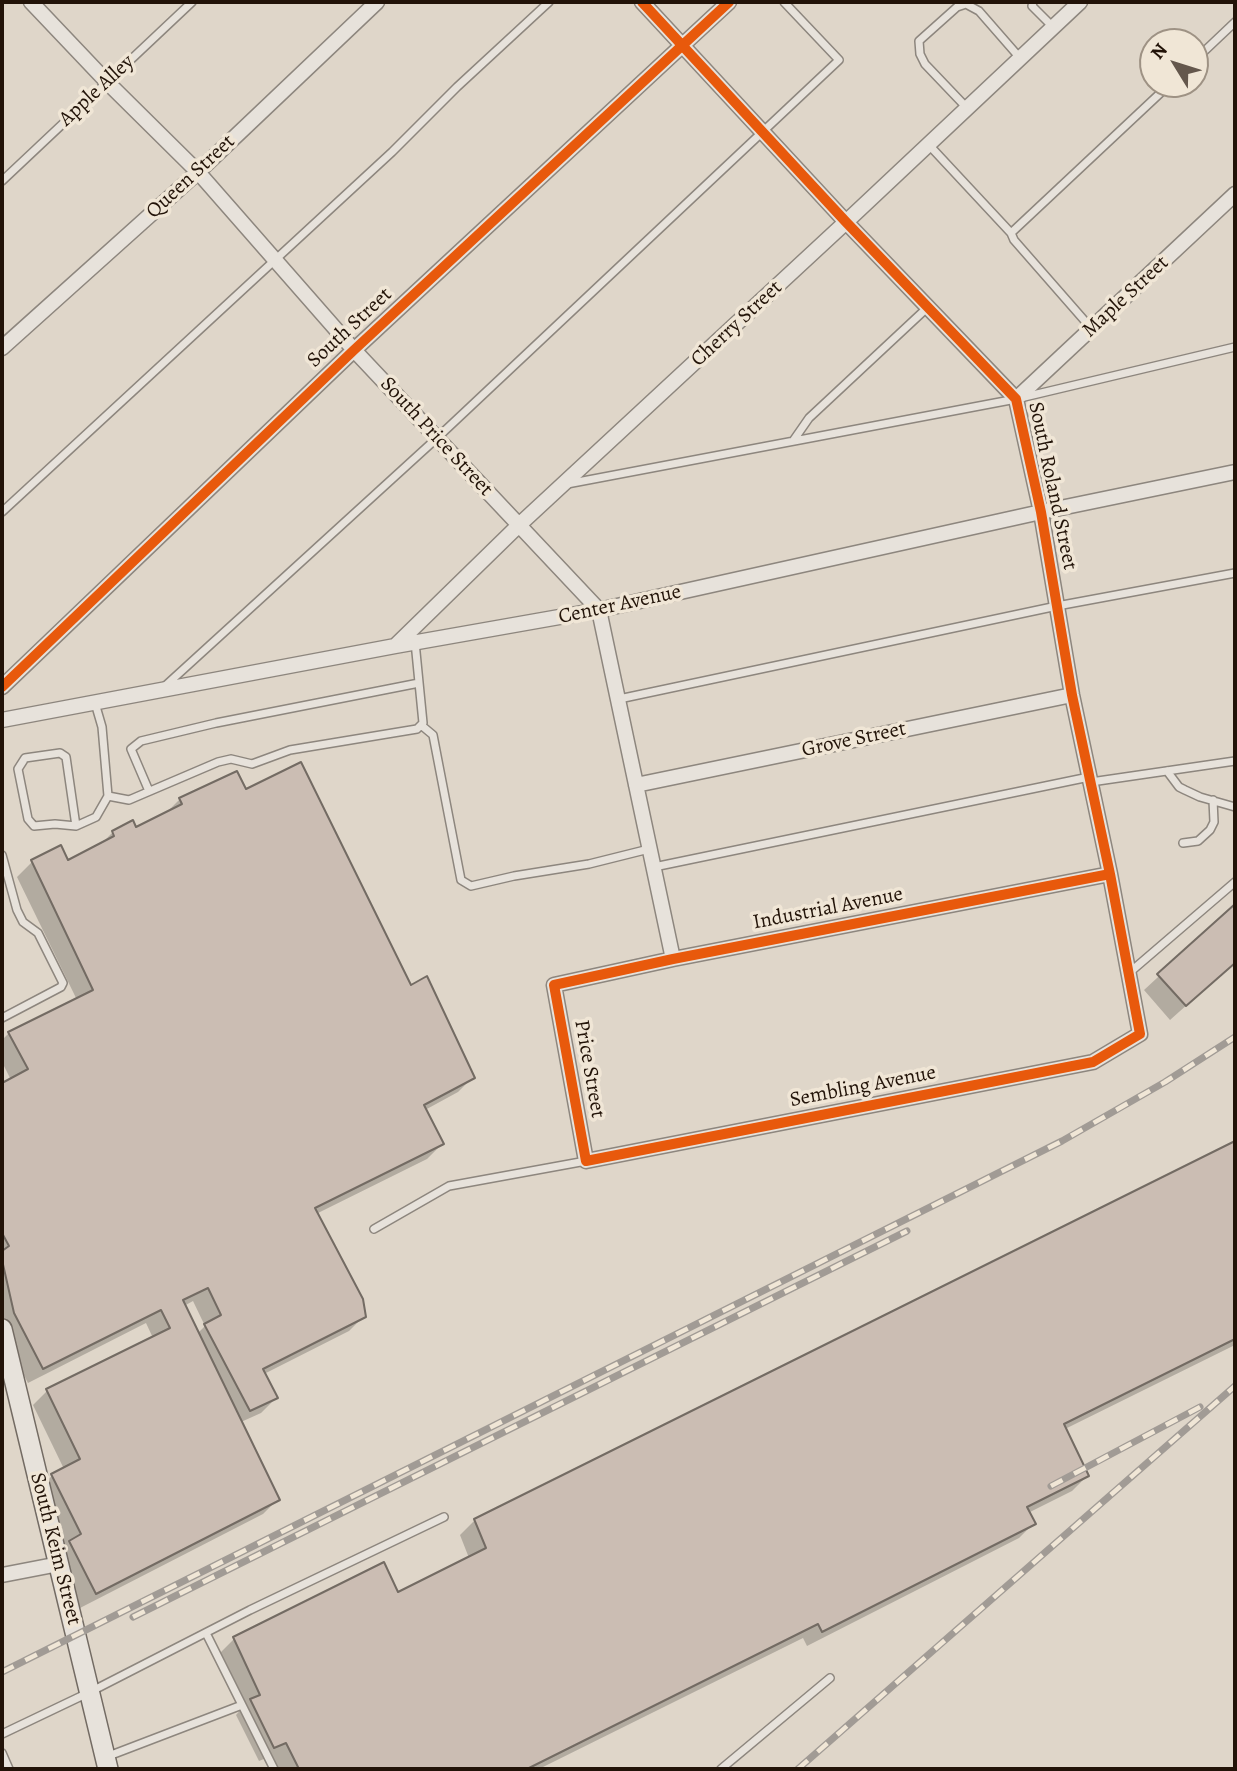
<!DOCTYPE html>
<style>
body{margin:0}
#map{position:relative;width:1237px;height:1771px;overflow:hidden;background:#dfd6c9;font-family:Alegreya,serif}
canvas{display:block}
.frame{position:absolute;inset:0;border:4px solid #221308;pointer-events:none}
.north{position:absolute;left:1139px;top:28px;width:70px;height:70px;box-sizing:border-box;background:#f0e6d6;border:2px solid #9e9284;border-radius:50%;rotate:308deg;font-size:19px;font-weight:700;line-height:28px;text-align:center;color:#221308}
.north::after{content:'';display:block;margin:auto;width:24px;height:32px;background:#64574c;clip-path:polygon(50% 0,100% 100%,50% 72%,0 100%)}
</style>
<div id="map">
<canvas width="1237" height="1771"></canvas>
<div class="frame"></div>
<div class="north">N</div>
</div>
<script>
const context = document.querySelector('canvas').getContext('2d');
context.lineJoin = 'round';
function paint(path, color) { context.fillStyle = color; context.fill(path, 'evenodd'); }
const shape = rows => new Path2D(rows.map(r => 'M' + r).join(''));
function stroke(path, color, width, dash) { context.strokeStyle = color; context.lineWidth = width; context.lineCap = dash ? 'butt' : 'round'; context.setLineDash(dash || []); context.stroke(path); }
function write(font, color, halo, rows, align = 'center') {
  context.font = font + ' Alegreya,serif'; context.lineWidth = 7; context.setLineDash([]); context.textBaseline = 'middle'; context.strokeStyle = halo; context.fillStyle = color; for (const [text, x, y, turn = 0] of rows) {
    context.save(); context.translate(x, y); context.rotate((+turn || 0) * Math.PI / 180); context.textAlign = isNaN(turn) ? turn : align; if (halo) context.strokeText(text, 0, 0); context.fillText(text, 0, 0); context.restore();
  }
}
paint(shape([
 [246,791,410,987,473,1077,458,1092,425,1110,442,1144,427,1159,316,1214,364,1316,349,1331,264,1374,276,1398,261,1413,241,1422,278,1499,263,1514,80,1608,55,1557,65,1547,37,1490,52,1476,64,1469,33,1405,47,1391,153,1338,146,1323,28,1383,2,1332,2,1085,11,1080,2,1062,2,1040,9,1033,77,1000,17,877,32,862,67,862,100,845,113,832,135,829,165,814,180,799],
 [193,1301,205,1326,198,1333,184,1306],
 [1235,906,1235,962,1170,1020,1144,990],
 [1235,1143,1235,1345,1065,1429,1087,1476,1072,1491,1028,1513,1034,1523,1019,1538,807,1646,803,1638,539,1769,277,1769,271,1756,259,1761,236,1715,244,1706,220,1653,234,1639,397,1594,469,1558,460,1535,475,1520]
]), '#0003');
const building = shape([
 [301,762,411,985,427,976,475,1078,424,1105,444,1144,315,1208,363,1299,366,1317,263,1369,278,1398,250,1411,204,1324,221,1315,208,1288,183,1300,280,1500,96,1594,69,1541,81,1534,51,1474,80,1459,46,1389,170,1328,161,1310,43,1369,14,1313,2,1260,2,1251,9,1246,2,1233,2,1083,28,1069,8,1032,93,990,31,860,61,845,68,860,114,836,112,831,133,820,136,827,182,804,179,798,237,771,246,789,301,762],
 [1235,904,1235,963,1186,1006,1157,974,1235,904],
 [1235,1141,1235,1339,1064,1424,1089,1476,1027,1507,1036,1524,822,1632,818,1624,527,1769,299,1769,286,1743,274,1748,250,1699,260,1695,233,1637,384,1562,398,1592,486,1548,474,1519,1235,1141]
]);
paint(building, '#cbbdb3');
stroke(building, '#736b63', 2);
const lane = shape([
 [1033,2,1032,6,1053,27],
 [1195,60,1235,22],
 [967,108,925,64,920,54,919,41,957,7,966,4,979,11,1020,58],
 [929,145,1011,233,1170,84],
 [2,181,192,2],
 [1011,233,1014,240,1091,328],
 [793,441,809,418,928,307],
 [567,484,1016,399,1235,347],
 [2,512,392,152,457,87,549,2],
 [164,687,437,438,839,60,784,2],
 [619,699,1057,606,1235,573],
 [421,725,433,735,461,880,471,886,514,876,589,864,649,849],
 [1167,771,1179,787,1185,790,1200,797,1235,807],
 [1091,782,1235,761],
 [149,791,131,749,141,741,216,723,419,683],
 [108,796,129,800,218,762,231,759,252,764,290,750,417,729,423,723,415,642],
 [76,826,66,757,60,753,25,758,18,769,28,819,34,826,55,824,76,826,96,817,108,796,102,727,95,703],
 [1183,843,1198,841,1210,830,1214,822,1213,800],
 [2,855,17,910,23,922,38,933,63,983,61,987,2,1018],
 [654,867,1089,777],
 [1129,973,1235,882],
 [374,1229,449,1186,586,1161],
 [206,1633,274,1769],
 [2,1734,90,1692,250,1610,444,1517],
 [2,1753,9,1769],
 [106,1757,242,1705],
 [721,1769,830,1678]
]);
const street = shape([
 [31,2,107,82,198,172,354,350,599,610,673,959],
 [642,2,846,222,1016,399,1041,512,1072,695,1110,874,1140,1034,1093,1062,586,1161,554,985,673,959,1110,874],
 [2,348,198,172,377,2],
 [1016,399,1235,194],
 [395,646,519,525,846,222,1080,2],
 [2,687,354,350,729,2],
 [2,720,395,646,599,610,1041,512,1235,472],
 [636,785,1072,695],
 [2,1575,59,1564]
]);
const secondary = shape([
 [2,1329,108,1769]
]);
stroke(lane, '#8d867e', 10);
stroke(street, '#8d867e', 17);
stroke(secondary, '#736b63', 22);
stroke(lane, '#e7e2db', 7);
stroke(street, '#e7e2db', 14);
stroke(secondary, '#e7e2db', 19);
const rail = shape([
 [1051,1486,1200,1407],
 [133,1617,907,1231],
 [2,1672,1062,1141,1165,1082,1235,1037],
 [798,1769,1235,1386]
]);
stroke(rail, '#a19b95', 7);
stroke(rail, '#f0e6d6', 4.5, [13]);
stroke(shape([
 [642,2,846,222,1016,399,1041,512,1072,695,1110,874,1140,1034,1093,1062,586,1161,554,985,673,959,1110,874],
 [2,687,354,350,729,2]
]), '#e8590c', 10);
write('21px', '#221308', '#f0e6d6', [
 ["Apple Alley",97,91,-43],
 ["Queen Street",191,177,-43],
 ["Maple Street",1126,297,-43],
 ["Cherry Street",737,324,-43],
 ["South Street",350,328,-43],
 ["South Price Street",436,437,47],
 ["South Roland Street",1052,486,78],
 ["Center Avenue",620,605,-12],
 ["Grove Street",854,740,-12],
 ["Industrial Avenue",828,909,-11],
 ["Price Street",589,1069,80],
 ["Sembling Avenue",863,1087,-11],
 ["South Keim Street",55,1549,76]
]);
</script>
